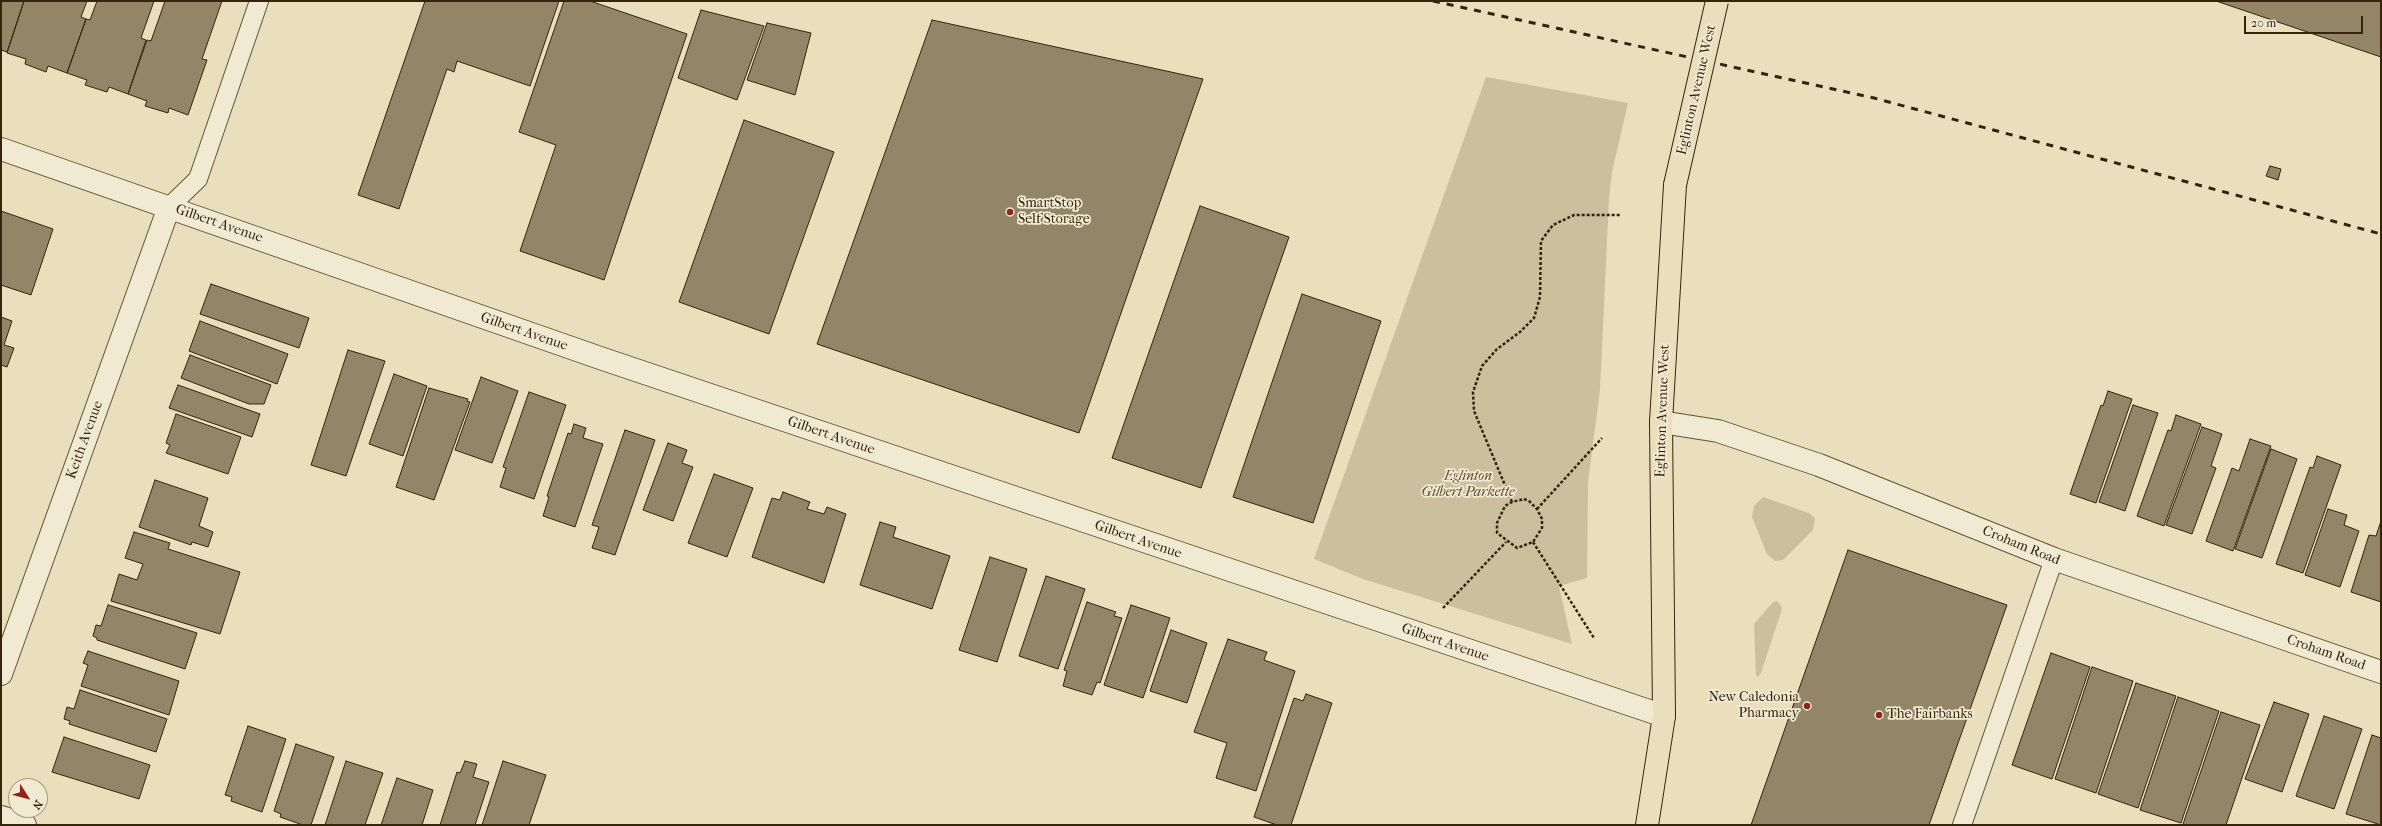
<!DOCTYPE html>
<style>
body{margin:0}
#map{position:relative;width:2382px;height:826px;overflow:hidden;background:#eadfbc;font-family:"IM FELL French Canon",serif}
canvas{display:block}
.frame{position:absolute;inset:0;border:2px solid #35240c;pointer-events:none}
.north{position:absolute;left:8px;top:778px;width:40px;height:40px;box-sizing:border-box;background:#f1ead3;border:1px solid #a69b83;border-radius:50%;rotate:126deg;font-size:11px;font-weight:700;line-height:16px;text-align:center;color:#35240c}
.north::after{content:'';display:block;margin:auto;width:14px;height:18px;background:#8f2418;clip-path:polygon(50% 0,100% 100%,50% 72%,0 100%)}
.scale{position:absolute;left:2244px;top:16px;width:119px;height:18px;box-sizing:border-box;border:2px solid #35240c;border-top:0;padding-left:5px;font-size:12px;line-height:14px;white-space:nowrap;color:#35240c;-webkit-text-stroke:3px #f1ead3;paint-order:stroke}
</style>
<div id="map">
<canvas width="2382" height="826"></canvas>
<div class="frame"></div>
<div class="north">N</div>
<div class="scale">20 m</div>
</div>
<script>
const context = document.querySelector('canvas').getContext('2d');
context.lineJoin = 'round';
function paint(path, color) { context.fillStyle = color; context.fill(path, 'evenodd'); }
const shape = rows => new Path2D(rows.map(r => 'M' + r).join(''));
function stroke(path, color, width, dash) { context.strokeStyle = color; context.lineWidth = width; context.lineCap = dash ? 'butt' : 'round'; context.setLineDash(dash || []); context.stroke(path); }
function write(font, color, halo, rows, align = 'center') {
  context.font = font + ' "IM FELL French Canon",serif'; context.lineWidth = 3.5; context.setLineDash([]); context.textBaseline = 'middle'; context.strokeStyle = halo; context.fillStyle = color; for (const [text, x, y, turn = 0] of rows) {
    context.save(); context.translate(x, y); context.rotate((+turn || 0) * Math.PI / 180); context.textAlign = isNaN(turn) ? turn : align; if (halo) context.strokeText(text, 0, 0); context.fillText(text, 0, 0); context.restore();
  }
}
paint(shape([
 [1486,77,1628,103,1612,172,1609,199,1600,390,1588,482,1587,578,1559,586,1572,644,1363,579,1314,559],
 [1763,497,1809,513,1815,518,1813,530,1783,560,1775,561,1767,554,1752,517,1754,506],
 [1777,601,1782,607,1781,612,1761,673,1758,677,1756,675,1754,624,1773,602]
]), '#cbbf9e');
const building = shape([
 [1,1,24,1,7,52,1,50,1,1],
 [24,1,87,1,81,17,86,19,67,73,48,66,46,72,25,64,26,59,7,53,24,1],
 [97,1,154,1,141,38,146,40,128,94,109,87,107,92,85,85,87,80,67,73,86,19,90,20,97,1],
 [165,1,222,1,202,59,207,60,188,115,169,108,168,113,145,106,147,101,128,94,147,40,151,41,165,1],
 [425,1,559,1,530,86,457,61,454,72,447,69,399,209,358,195,425,1],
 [564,1,590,1,687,34,604,280,520,251,556,145,519,132,564,1],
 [2216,1,2381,1,2381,57,2216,1],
 [701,10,764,26,737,100,678,78,701,10],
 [932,20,1203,79,1079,433,817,344,932,20],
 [767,23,811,33,795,95,747,80,767,23],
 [744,120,834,152,769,334,679,302,744,120],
 [2270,166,2281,169,2278,180,2266,176,2270,166],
 [1200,206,1289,237,1201,488,1112,458,1200,206],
 [1,211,53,229,31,295,1,285,1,211],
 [211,284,309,318,299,348,200,314,211,284],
 [1302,294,1381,321,1313,523,1233,497,1302,294],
 [1,317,12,321,4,345,14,348,7,367,1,365,1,317],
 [200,321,288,354,277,384,189,351,200,321],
 [348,350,385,361,346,476,311,465,348,350],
 [190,355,271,385,264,404,249,404,181,378,190,355],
 [394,374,427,386,403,456,369,444,394,374],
 [481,377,518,391,492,463,455,450,481,377],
 [178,385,260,414,252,437,169,408,178,385],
 [429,388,468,399,467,401,470,402,434,500,396,487,429,388],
 [2108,391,2132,399,2096,503,2070,494,2101,405,2103,406,2108,391],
 [529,392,566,405,534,499,500,487,506,468,503,467,529,392],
 [2133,405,2158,413,2125,511,2099,502,2133,405],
 [176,414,241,437,228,474,166,453,170,445,166,443,176,414],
 [2176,415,2201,424,2164,526,2137,516,2168,430,2171,431,2176,415],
 [574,424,586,428,583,438,603,444,575,527,543,516,549,497,547,496,568,433,571,434,574,424],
 [2202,427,2222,434,2211,466,2216,468,2192,534,2166,525,2202,427],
 [625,430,655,440,615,555,592,548,599,527,592,525,625,430],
 [2250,439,2271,446,2233,551,2206,541,2232,468,2239,471,2250,439],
 [668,443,687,450,682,463,693,467,673,521,643,510,668,443],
 [2271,449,2297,459,2262,558,2235,549,2271,449],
 [2317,456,2341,465,2303,573,2276,564,2310,467,2313,468,2317,456],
 [714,474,753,488,727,557,688,543,714,474],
 [155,480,208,498,199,526,213,532,208,547,192,542,191,545,139,527,155,480],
 [783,492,810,502,807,509,824,514,827,507,846,514,824,583,752,557,772,498,780,500,783,492],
 [2328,509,2347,515,2344,525,2359,531,2340,587,2305,575,2328,509],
 [2381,521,2381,602,2351,592,2369,535,2376,536,2381,521],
 [880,522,896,527,893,537,950,556,932,609,860,585,880,522],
 [134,532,170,543,168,549,240,572,220,634,111,601,119,574,137,580,143,564,125,558,134,532],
 [1848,550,2007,605,1929,825,1751,825,1848,550],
 [990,557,1027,569,997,662,959,650,990,557],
 [1046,576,1085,589,1058,669,1019,656,1046,576],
 [1087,602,1116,612,1114,616,1122,618,1100,683,1097,682,1092,695,1063,686,1067,671,1064,670,1087,602],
 [108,605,197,633,185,669,97,640,97,638,93,636,96,625,101,626,108,605],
 [1131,605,1170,618,1143,698,1104,685,1131,605],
 [1171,630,1207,643,1187,703,1150,691,1171,630],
 [1228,639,1267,652,1264,660,1295,671,1256,791,1216,778,1227,743,1194,732,1228,639],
 [88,651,179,681,169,715,81,686,88,665,83,663,88,651],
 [2051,653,2090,667,2052,779,2012,765,2051,653],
 [2092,667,2133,681,2096,793,2055,779,2092,667],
 [2136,683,2176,696,2138,808,2098,794,2136,683],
 [80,690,167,719,156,752,69,724,70,721,64,719,67,707,74,709,80,690],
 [1306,694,1332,703,1291,825,1277,825,1254,817,1294,698,1303,701,1306,694],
 [2178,697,2219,711,2181,823,2140,810,2178,697],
 [2274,702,2309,714,2282,792,2245,779,2274,702],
 [2221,712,2260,725,2226,825,2184,825,2183,824,2221,712],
 [2324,716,2362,729,2334,809,2296,796,2324,716],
 [248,726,286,739,262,812,231,801,232,797,225,795,248,726],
 [2372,735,2381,738,2381,825,2346,814,2372,735],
 [64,737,150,765,139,799,52,772,64,737],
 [296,744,334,757,311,825,303,825,280,817,281,814,274,811,296,744],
 [346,761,383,773,365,825,325,825,346,761],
 [465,761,477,764,473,777,489,782,475,825,440,825,457,772,460,773,465,761],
 [503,761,546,775,529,825,482,825,503,761],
 [397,778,433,790,422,825,381,825,397,778]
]);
paint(building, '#938568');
stroke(building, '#35240c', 1);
const service = shape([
 [169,207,198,179,259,1],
 [1962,825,2054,559]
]);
const minor = shape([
 [1,149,603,359,1664,716],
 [1661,422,1718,431,1819,465,2054,559,2381,672],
 [1,674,169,207]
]);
const tertiary = shape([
 [1,817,25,825]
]);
const primary = shape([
 [1647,825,1664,716,1661,422,1675,185]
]);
stroke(service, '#625338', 20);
stroke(minor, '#625338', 24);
stroke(tertiary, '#625338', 24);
stroke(primary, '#35240c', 24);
stroke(shape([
 [1524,499,1529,501,1537,509,1542,519,1542,528,1533,542,1517,548,1497,533,1497,523,1505,506,1512,502,1524,499],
 [1512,502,1474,411,1473,392,1482,366,1497,349,1520,332,1534,318,1540,297,1541,241,1553,225,1574,215,1620,215],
 [1537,509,1602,438],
 [1533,542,1594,638],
 [1443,608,1506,542]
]), '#35240c', 2.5, [3, 2]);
stroke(service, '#f1ead3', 18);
stroke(minor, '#f1ead3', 22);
stroke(tertiary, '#f1ead3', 22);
stroke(primary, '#eadfbc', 22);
stroke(shape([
 [1433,1,1874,98,2381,234]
]), '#35240c', 3, [7, 7]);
const primaryBridge = shape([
 [1675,185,1717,1]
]);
stroke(primaryBridge, '#35240c', 24, []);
stroke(primaryBridge, '#eadfbc', 22);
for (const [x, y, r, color] of [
 [1010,212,4,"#8f2418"],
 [1807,706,4,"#8f2418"],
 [1879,715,4,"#8f2418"]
]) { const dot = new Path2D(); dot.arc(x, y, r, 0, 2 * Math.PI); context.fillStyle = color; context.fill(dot); stroke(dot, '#f1ead3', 1.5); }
write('14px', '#35240c', '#f1ead3', [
 ["Eglinton Avenue West",1697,90,-77],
 ["Gilbert Avenue",219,224,19],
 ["Gilbert Avenue",524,332,19],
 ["Eglinton Avenue West",1663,411,-88],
 ["Gilbert Avenue",831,436,19],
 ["Keith Avenue",85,440,-70],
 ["Gilbert Avenue",1138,540,19],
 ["Croham Road",2021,546,22],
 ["Gilbert Avenue",1445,643,19],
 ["Croham Road",2326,653,19]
]);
write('14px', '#35240c', '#f1ead3', [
 ["SmartStop",1018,204],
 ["Self Storage",1018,220],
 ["New Caledonia",1799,698,"right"],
 ["Pharmacy",1799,714,"right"],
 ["The Fairbanks",1887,715]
], 'left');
write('italic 14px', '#5a4b30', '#f1ead3', [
 ["Eglinton",1468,477],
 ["Gilbert Parkette",1468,493]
]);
</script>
